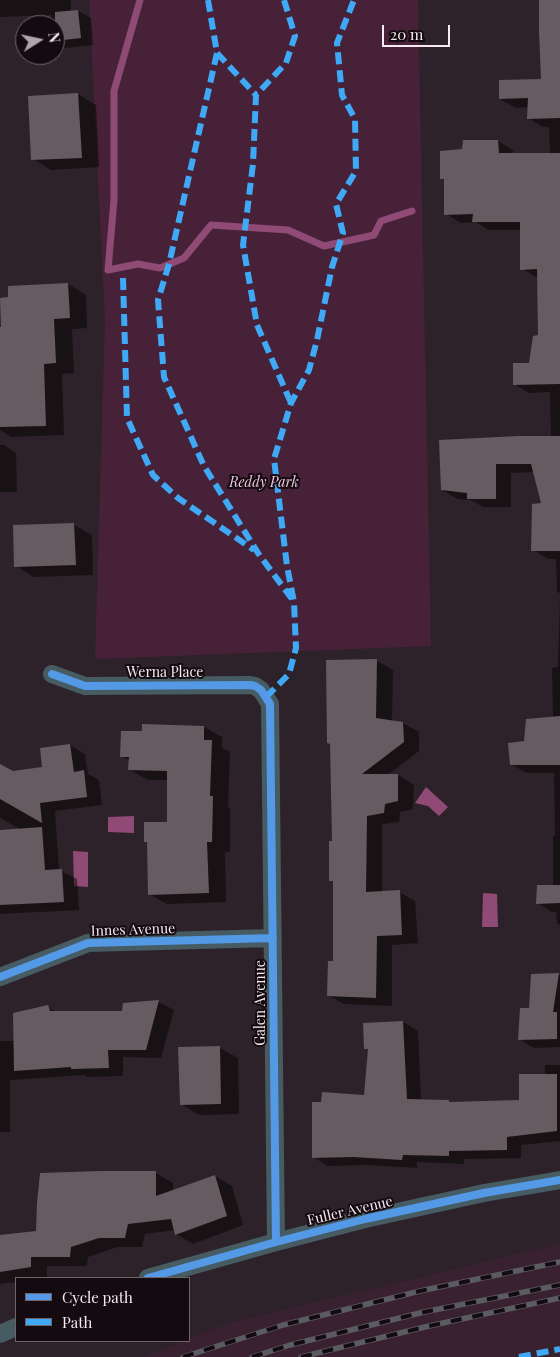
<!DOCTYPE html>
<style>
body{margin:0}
#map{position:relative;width:560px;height:1357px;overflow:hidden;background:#2d2229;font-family:"Playfair Display",serif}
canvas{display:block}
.legend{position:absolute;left:15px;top:1277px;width:175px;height:65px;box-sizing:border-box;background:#140b10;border:1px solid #70646a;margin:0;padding:6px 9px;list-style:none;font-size:15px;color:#f9eaf2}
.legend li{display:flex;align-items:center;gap:10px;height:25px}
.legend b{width:25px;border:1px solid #70646a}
.north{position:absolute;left:15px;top:15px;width:50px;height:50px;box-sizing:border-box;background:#140b10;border:1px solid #70646a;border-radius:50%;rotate:80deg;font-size:14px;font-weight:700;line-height:20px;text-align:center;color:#f9eaf2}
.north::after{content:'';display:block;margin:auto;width:18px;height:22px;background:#b2a4ac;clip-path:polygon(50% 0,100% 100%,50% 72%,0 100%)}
.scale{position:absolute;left:382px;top:25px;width:68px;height:22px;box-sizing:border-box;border:2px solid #f9eaf2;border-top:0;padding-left:6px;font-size:15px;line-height:18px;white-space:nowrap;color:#f9eaf2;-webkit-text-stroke:4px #140b10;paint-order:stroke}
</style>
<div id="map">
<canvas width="560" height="1357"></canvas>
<ul class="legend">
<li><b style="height:6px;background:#5399e6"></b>Cycle path</li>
<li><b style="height:6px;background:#3fa9f5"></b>Path</li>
</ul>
<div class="north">N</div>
<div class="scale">20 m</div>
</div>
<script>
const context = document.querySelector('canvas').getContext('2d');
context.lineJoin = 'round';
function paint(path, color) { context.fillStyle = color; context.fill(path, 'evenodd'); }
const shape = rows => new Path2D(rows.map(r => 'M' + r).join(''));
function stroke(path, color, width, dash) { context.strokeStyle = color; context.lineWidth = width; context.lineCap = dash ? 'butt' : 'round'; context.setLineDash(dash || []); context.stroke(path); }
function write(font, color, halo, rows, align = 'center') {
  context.font = font + ' "Playfair Display",serif'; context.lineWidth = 4; context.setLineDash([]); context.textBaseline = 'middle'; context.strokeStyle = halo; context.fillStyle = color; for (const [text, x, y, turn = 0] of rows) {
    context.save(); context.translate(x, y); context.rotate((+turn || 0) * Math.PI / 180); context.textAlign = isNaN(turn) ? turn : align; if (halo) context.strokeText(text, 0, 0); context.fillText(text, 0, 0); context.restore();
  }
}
paint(shape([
 [560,1244,560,1357,144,1357,185,1341,189,1341,189,1339,229,1323]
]), '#3a2130');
paint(shape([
 [89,0,418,0,431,646,95,659,105,320]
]), '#462138');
paint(shape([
 [426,787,448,807,439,816,428,806,415,803],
 [134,816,134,833,108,832,108,817],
 [73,851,88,852,88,887,74,886],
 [483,893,497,894,498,927,482,927]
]), '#8f4a75');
paint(shape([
 [0,0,71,0,71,11,78,11,91,18,93,45,65,48,55,42,55,25,51,25,51,15,0,17],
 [541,0,560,0,560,593,557,592,556,559,548,559,533,550,543,505,534,472,511,473,511,507,483,507,471,500,458,499,442,490,551,437,550,392,529,393,514,384,530,364,539,337,538,278,522,269,521,230,488,230,476,222,461,223,446,214,445,181,441,178,464,150,498,141,513,150,513,155,550,154,549,127,543,127,528,118,529,107,516,108,500,99,542,80],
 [78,94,96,105,99,167,51,170,33,159],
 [68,284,86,295,87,328,72,329,74,373,62,374,64,435,11,437,0,430,0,328],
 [0,445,4,445,16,453,17,492,0,492],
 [74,525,92,535,93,575,34,577,16,566],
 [560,597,560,932,560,925,557,923,556,912,552,912,537,903,553,886,553,836,555,836,554,773,526,773,511,764,525,742,553,718,552,668,558,667],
 [377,661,393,670,392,721,403,723,419,732,419,751,388,775,398,775,414,785,413,809,400,812,399,822,382,824,382,892,399,892,415,901,418,943,392,945,392,1006,344,1004,328,995,335,962,334,882,330,880,334,842,327,662],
 [143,725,204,727,222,737,222,748,230,752,228,807,230,808,230,852,225,852,226,902,167,904,149,894,148,843,145,841,168,823,168,780,148,780,130,770,130,761,122,756,143,732],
 [70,745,85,754,88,774,99,780,102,805,55,811,59,870,77,879,79,910,0,914,0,839,36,838,0,818,0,765,13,773,44,768],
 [532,975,560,975,560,1047,534,1048,519,1039,530,1009],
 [159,1002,174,1010,161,1058,123,1057,123,1076,87,1077,84,1075,10,1080,10,1132,0,1132,0,1041,15,1041,47,1007,57,1012,124,1012,124,1004],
 [403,1022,418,1031,421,1100,449,1101,453,1103,520,1101,545,1075,545,1065,560,1065,560,1141,521,1145,521,1158,464,1159,464,1164,417,1162,417,1168,369,1165,328,1166,313,1157,365,1097,369,1050,365,1048],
 [220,1048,238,1058,239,1114,199,1115,181,1104],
 [156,1173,173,1183,173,1191,215,1176,232,1186,243,1225,193,1244,176,1234,175,1230,145,1234,142,1247,117,1247,88,1257,87,1266,47,1266,47,1277,16,1278,16,1282,0,1284,0,1236,38,1232]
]), '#0007');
stroke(shape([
 [140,0,114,91,114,200,108,270,138,264,160,268,184,258,211,225,288,230,324,246,374,235,381,221,412,211]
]), '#8f4a75', 7);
paint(shape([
 [539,0,560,0,560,118,527,119,528,98,499,99,499,80,541,79,539,32],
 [78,10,81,38,55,41,55,12],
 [78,93,82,158,31,160,28,96],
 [463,140,498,140,499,153,560,153,560,384,513,385,513,363,529,363,533,336,538,335,537,269,520,270,520,222,472,222,473,214,444,215,444,179,440,179,440,151,462,149],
 [68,283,70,318,54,319,56,363,44,364,46,426,0,427,0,327,1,327,0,298,8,297,8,286],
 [518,436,560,436,560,551,531,551,532,504,541,503,531,464,496,464,496,499,467,499,467,493,441,490,439,440],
 [74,523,76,565,14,567,13,525],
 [377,659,376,718,403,722,404,742,362,774,398,774,398,801,385,804,384,813,367,816,366,892,400,890,402,935,377,936,376,998,327,996,328,961,333,961,333,881,329,881,329,841,332,841,330,744,327,743,326,660],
 [560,716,560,765,510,765,508,743,524,741,526,719],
 [142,724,204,726,204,740,212,740,210,796,213,796,212,842,207,842,209,893,148,895,147,842,144,842,144,822,167,822,167,771,128,770,129,757,120,757,121,731,142,731],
 [70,744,74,772,84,770,87,797,40,803,42,823,0,799,0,764,13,771,42,767,40,748],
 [42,827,45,870,62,869,64,902,0,905,0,830],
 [537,885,560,885,560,903,536,904],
 [559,973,553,1012,557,1012,557,1039,518,1040,520,1008,529,1008,531,974],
 [159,1000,146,1050,108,1050,109,1068,71,1069,71,1067,14,1071,13,1013,48,1005,50,1011,122,1011,123,1003],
 [403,1021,407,1099,449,1100,449,1102,519,1100,519,1074,557,1074,557,1131,507,1137,507,1150,449,1151,449,1156,403,1155,402,1160,353,1157,312,1158,312,1102,321,1102,322,1092,364,1095,368,1049,364,1049,363,1023],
 [220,1046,221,1104,180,1105,178,1047],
 [100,1171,156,1171,156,1196,215,1175,227,1216,175,1235,171,1219,128,1224,125,1238,99,1238,71,1247,70,1257,31,1257,31,1267,0,1272,0,1235,36,1231,37,1203,40,1173]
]), '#655b61');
stroke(shape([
 [52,674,85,686,250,685,255,686,261,690,270,704,276,1242],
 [0,977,88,943,273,938],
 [148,1278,276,1242,365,1219,484,1193,560,1180],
 [0,1334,16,1327]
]), '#465b62', 18);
const rail = shape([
 [183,1357,283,1325,420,1291,560,1262],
 [252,1357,290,1345,424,1312,560,1285],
 [301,1357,429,1326,560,1298]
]);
stroke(rail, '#5b5c62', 5.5);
stroke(rail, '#140b10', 4, [11]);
stroke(shape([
 [208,0,217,53,169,264,158,300,164,377,204,466,258,553,292,599],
 [284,0,295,36,286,63,256,95,253,164,243,245,257,325,291,403],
 [217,53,256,95],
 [123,278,127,418,153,475,178,498,254,550],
 [266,697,289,674,296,648,294,602,287,566,274,459,291,403,309,370,317,340,332,267,343,233,336,204,356,171,355,119,342,95,337,43,354,0],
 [519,1357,560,1349]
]), '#3fa9f5', 6, [12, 6]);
stroke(shape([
 [52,674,85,686,250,685,255,686,261,690,270,704,276,1242],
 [0,977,88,943,273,938],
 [148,1278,276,1242,365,1219,484,1193,560,1180]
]), '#5399e6', 8);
write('italic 14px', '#f3c8e0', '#140b10', [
 ["Reddy Park",264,483]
]);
write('14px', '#f9eaf2', '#140b10', [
 ["Werna Place",165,673],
 ["Innes Avenue",133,930,-2],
 ["Galen Avenue",261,1003,-90],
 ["Fuller Avenue",350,1211,-13]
]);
</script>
